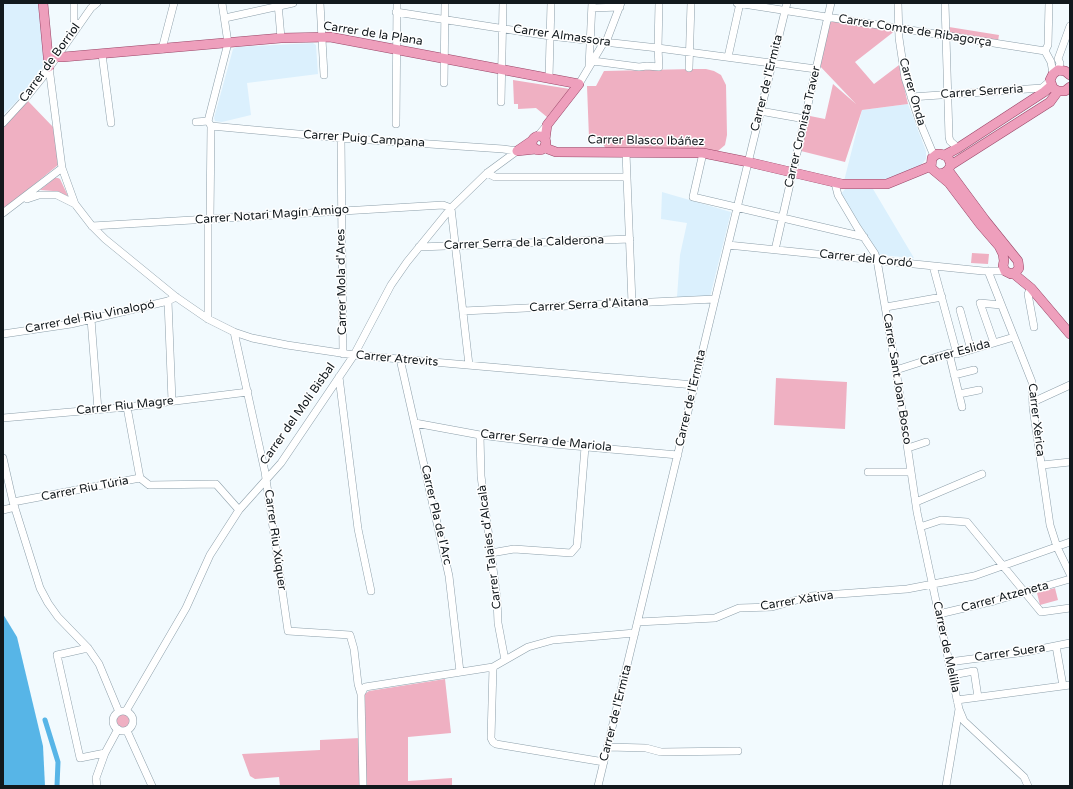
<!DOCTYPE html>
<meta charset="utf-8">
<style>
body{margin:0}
#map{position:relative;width:1073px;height:789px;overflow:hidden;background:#f2fafe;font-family:"Varela Round",sans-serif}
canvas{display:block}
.frame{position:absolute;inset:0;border:4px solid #12191d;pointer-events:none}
</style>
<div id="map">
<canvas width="1073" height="789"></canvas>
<div class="frame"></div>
</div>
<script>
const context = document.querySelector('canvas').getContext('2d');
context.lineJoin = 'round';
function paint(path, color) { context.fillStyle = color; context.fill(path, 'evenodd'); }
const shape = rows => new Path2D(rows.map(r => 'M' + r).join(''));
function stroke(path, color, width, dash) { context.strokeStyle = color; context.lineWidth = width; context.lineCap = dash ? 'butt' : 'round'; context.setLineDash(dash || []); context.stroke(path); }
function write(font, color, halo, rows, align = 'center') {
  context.font = font + ' "Varela Round",sans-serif'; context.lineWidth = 3; context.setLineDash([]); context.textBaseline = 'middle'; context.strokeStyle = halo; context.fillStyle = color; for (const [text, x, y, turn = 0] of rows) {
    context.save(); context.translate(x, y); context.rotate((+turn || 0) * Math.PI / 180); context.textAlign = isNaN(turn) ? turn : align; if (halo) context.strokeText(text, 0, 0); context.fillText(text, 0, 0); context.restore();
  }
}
paint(shape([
 [3,3,41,3,46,63,22,96,3,115],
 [313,43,316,45,318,74,247,83,251,115,222,122,215,121,214,118,233,49,236,47],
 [908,104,926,151,926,159,920,166,886,181,844,181,862,110],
 [845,189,873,189,914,258,879,255,841,194],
 [662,192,731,212,710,297,677,297,680,255,687,223,661,219]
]), '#dbf0fd');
paint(shape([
 [830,20,896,30,855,62,874,84,899,65,908,104,862,110,845,162,801,151,810,116,825,119,833,84,856,104,817,63],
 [949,27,999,35,998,41,950,34],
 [693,69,706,69,714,71,721,75,726,85,727,135,725,145,718,151,710,153,608,152,599,138,589,138,587,86,596,86,604,71],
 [513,80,570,89,547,117,536,108,518,109,518,104,514,104],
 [28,101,54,128,58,165,3,210,3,126],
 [55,178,58,178,60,179,68,196,53,191,40,190],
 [972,253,989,254,988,264,971,263],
 [776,378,847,382,845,429,774,425],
 [1055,588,1058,600,1040,605,1037,593],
 [445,679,451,733,408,737,408,781,452,778,452,786,366,786,365,694,369,691],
 '116 721a7 7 0 1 1 14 0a7 7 0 1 1-14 0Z',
 [360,738,361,786,280,786,279,777,255,779,250,776,242,754,320,750,320,740]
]), '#efb0c2');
paint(shape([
 [3,614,17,637,43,746,45,786,3,786]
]), '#57b5e7');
stroke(shape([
 [45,720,58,762,57,786]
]), '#57b5e7', 5);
const minor = shape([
 [74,3,74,20,77,26],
 [278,3,281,38],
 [320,3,324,75],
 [737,3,1045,51],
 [898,3,899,38,905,78,919,120,934,156],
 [945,3,949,137,950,141,958,148],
 [1049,3,1048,45,1045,51,1051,62,1053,74],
 [592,8,620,7],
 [396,12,550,36,658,48,816,69],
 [225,18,293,3],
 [606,42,621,3],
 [162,49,174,3],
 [102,54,111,123],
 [728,57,740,3],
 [593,61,639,67,647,66,659,67,658,48,659,3],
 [49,67,62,168,75,204,92,226,105,239,176,297,208,319,234,332,252,338,287,345,354,355,694,385],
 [589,67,592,3],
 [689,68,691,3],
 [1058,70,1060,63,1058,59,1070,26],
 [549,78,551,3],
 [444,83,445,3],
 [579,84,604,42],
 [911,97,1042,88,1049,82],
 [501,102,503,3],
 [760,111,805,119],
 [196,122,208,121],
 [3,123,25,99,42,78,91,8,97,3],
 [396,124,397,3],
 [211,126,341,138,503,149,517,151],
 [537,137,547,125],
 [341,138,343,354],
 [626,153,632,303],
 [703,153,693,197,864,237],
 [487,173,495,177,626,177],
 [835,183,838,195,857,227,875,254,877,260,896,370,917,512,959,709,964,721,1024,777,1028,786],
 [27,199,39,195,57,195,75,204],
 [3,213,62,168],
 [210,219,211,126,208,121,228,43,222,3],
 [92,226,443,205,451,208,469,365],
 [728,245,983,271,1005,271],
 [419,247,630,239],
 [775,250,831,3],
 [933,266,957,354],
 [988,271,1032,382,1033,408,1050,525,1057,547,1070,574],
 [1031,288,1028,294,1034,327],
 [168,301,172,401],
 [886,307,942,297],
 [960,310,971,350],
 [463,311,715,299],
 [91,319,98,410],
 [208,319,208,219],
 [234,332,265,472,288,631,350,635,354,649,358,684,361,694,363,786],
 [3,334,71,324,168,301,176,297],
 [994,343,980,303,1001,305],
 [949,353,962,407],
 [400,359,449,576,460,672],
 [896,370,949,353,957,354,1014,337],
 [954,375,974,370],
 [339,377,358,529,371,591],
 [959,394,979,390],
 [1033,402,1070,385],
 [127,407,140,478],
 [3,418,127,407,248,392],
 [415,423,480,435,553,444,678,455],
 [480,435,481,476,497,599,498,623,505,660],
 [908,448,926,442],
 [3,458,13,502,40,588,48,603,58,617,88,648,99,664,119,712],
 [1042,465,1070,462],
 [868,472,911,472],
 [13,502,140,478,149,485,216,484,239,510],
 [916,502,982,474],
 [3,510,15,507],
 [920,527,941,520,967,522,1041,612,1070,608],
 [491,553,514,549,571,553,577,546,585,447],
 [939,614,994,601,1070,579],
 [638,622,715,618,739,608,772,607,811,596,907,589,933,584,974,576,1070,542],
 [1056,646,1063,686],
 [88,648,57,655,80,758,105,753],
 [949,662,1025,652,1070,643],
 [493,667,491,738,493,742,496,744,604,762],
 [952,675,974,671,978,697],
 [361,694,365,687,493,667,528,647,553,640,635,633],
 [957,700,1070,685],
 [126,711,186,608,210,555,239,510,281,463,354,355,391,285,407,262,451,208,487,173,517,151],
 '113 721a10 10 0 1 1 20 0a10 10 0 1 1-20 0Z',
 [127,731,152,786],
 [608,747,646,748,661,752,738,751],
 [97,786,96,778,105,753,118,729],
 [598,786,728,245,787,3],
 [946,786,959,709]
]);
const major = shape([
 [43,3,49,67],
 [56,57,63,57,281,38,330,37,579,84,547,125,545,140],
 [1070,75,1065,71,1058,70,1053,74,1050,80,1053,88,1058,91,1065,91,1070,87],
 '532 143a7 7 0 1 1 14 0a7 7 0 1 1-14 0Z',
 [533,140,517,151,536,149],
 [545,145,548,149,556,152,703,153,748,162,842,184,887,184,931,166],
 [945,155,958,148,1044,92,1051,86],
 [951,165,1050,102,1058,91],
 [939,174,944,173,948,170,951,165,948,157,941,154,937,154,932,158,931,168,949,183,980,224,999,246,1003,254,1004,261,1003,266,1005,271,1011,274,1016,272,1019,268,1018,261,985,220,948,170],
 [1014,274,1031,288,1070,334]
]);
stroke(minor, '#8d9faa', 8);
stroke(major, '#994668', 10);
stroke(minor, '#fff', 7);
stroke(major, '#ee9fbc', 9);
write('12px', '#12191d', '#fff', [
 ["Carrer Comte de Ribagorça",915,31,9],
 ["Carrer de la Plana",373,34,9],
 ["Carrer Almassora",562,36,8],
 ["Carrer de Borriol",50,63,-54],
 ["Carrer de l'Ermita",767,83,-76],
 ["Carrer Onda",912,92,74],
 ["Carrer Serreria",982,92,-4],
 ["Carrer Cronista Traver",803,127,-77],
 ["Carrer Puig Campana",364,139,4],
 ["Carrer Blasco Ibáñez",646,141,1],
 ["Carrer Notari Magín Amigo",272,215,-4],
 ["Carrer Serra de la Calderona",524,243,-2],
 ["Carrer del Cordó",866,259,6],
 ["Carrer Mola d'Ares",342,282,-91],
 ["Carrer Serra d'Aitana",589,305,-3],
 ["Carrer del Riu Vinalopó",90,317,-11],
 ["Carrer Eslida",955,353,-15],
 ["Carrer Atrevits",397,359,5],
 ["Carrer Sant Joan Bosco",897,379,81],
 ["Carrer de l'Ermita",691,398,-77],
 ["Carrer Riu Magre",125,406,-6],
 ["Carrer del Molí Bisbal",298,414,-55],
 ["Carrer Xèrica",1036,420,83],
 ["Carrer Serra de Mariola",546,441,6],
 ["Carrer Riu Túria",85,489,-11],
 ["Carrer Pla de l'Arc",436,515,77],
 ["Carrer Riu Xúquer",275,540,82],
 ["Carrer Talaies d'Alcalà",490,547,-97],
 ["Carrer Atzeneta",1005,597,-15],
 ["Carrer Xàtiva",797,601,-9],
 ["Carrer de Melilla",946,647,78],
 ["Carrer Suera",1010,653,-8],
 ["Carrer de l'Ermita",616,713,-76]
]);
</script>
